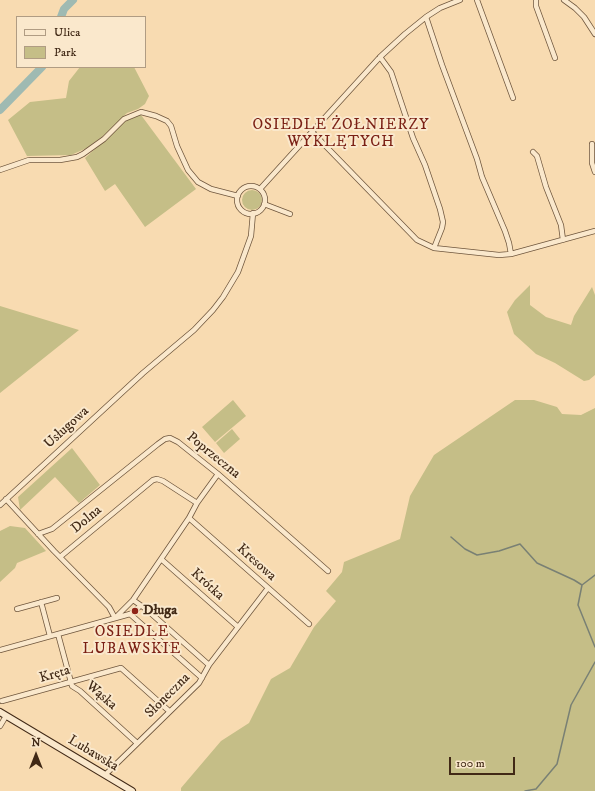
<!DOCTYPE html>
<meta charset="utf-8">
<style>
body{margin:0}
#map{position:relative;width:595px;height:791px;overflow:hidden;background:#f8dbb1;font-family:"IM FELL DW Pica",serif}
canvas{display:block}
.legend{position:absolute;left:16px;top:16px;width:130px;height:52px;box-sizing:border-box;background:#fae8cc;border:1px solid #b09c83;margin:0;padding:5px 7px;list-style:none;font-size:12px;color:#412916}
.legend li{display:flex;align-items:center;gap:8px;height:20px}
.legend b{width:20px;border:1px solid #b09c83}
.north{position:absolute;left:16px;top:735px;width:40px;height:40px;-webkit-text-stroke:3px #fae8cc;paint-order:stroke;rotate:0deg;font-size:11px;font-weight:700;line-height:16px;text-align:center;color:#412916}
.north::after{content:'';display:block;margin:auto;width:14px;height:18px;background:#412916;clip-path:polygon(50% 0,100% 100%,50% 72%,0 100%)}
.scale{position:absolute;left:449px;top:757px;width:66px;height:18px;box-sizing:border-box;border:2px solid #412916;border-top:0;padding-left:5px;font-size:12px;line-height:14px;white-space:nowrap;color:#412916;-webkit-text-stroke:3px #fae8cc;paint-order:stroke}
</style>
<div id="map">
<canvas width="595" height="791"></canvas>
<ul class="legend">
<li><b style="height:5px;background:#fae8cc"></b>Ulica</li>
<li><b style="height:11px;background:#c5be87"></b>Park</li>
</ul>
<div class="north">N</div>
<div class="scale">100 m</div>
</div>
<script>
const context = document.querySelector('canvas').getContext('2d');
context.lineJoin = 'round';
function paint(path, color) { context.fillStyle = color; context.fill(path, 'evenodd'); }
const shape = rows => new Path2D(rows.map(r => 'M' + r).join(''));
function stroke(path, color, width, dash) { context.strokeStyle = color; context.lineWidth = width; context.lineCap = dash ? 'butt' : 'round'; context.setLineDash(dash || []); context.stroke(path); }
function write(font, color, halo, rows, align = 'center') {
  context.font = font + ' "IM FELL DW Pica",serif'; context.lineWidth = 4; context.setLineDash([]); context.textBaseline = 'middle'; context.strokeStyle = halo; context.fillStyle = color; for (const [text, x, y, turn = 0] of rows) {
    context.save(); context.translate(x, y); context.rotate((+turn || 0) * Math.PI / 180); context.textAlign = isNaN(turn) ? turn : align; if (halo) context.strokeText(text, 0, 0); context.fillText(text, 0, 0); context.restore();
  }
}
paint(shape([
 [80,67,134,67,149,96,145,104,138,109,127,113,103,136,87,148,71,155,27,156,8,120,30,102,66,98,69,81],
 [141,115,196,189,145,227,115,184,105,191,85,158,129,118],
 '242 200a10 10 0 1 1 20 0a10 10 0 1 1-20 0Z',
 [530,285,530,305,546,317,571,325,574,316,592,287,595,295,595,375,589,380,584,381,555,363,536,354,514,334,507,312,515,300],
 [0,306,79,330,0,393],
 [233,400,246,416,215,442,202,427],
 [515,400,534,400,557,407,562,414,581,415,595,408,595,791,181,791,181,788,221,741,249,723,271,679,290,668,314,627,336,601,326,591,342,572,344,562,400,539,410,496,434,455],
 [232,429,240,439,224,453,216,443],
 [72,448,100,485,79,503,55,477,20,510,18,497],
 [10,526,25,528,46,551,17,563,15,568,0,582,0,531]
]), '#c5be87');
stroke(shape([
 [451,537,465,549,477,555,499,551,520,544,537,563,574,580,582,585,595,575],
 [582,585,578,605,595,647],
 [525,791,536,789,557,764,571,705,595,662]
]), '#798074', 1.5);
stroke(shape([
 [61,17,64,9,73,0],
 [0,110,42,67]
]), '#9fbab2', 8);
const street = shape([
 [477,0,513,98],
 [536,0,536,6,555,58],
 [564,0,575,8,584,17,595,34],
 [426,17,442,65,477,159,482,177,505,231,509,243,511,254],
 [380,57,391,72,413,138,425,165,440,209,443,222,442,228,434,248],
 [312,132,417,240,434,248,499,255,511,254,595,231],
 [592,144,592,163,595,172],
 [533,152,537,156,546,187,561,225,563,240],
 [0,170,29,160,60,160,77,157,83,154,104,139,124,119,141,112,156,116,167,121,171,126,177,146,188,170,198,182,211,189,238,196],
 '237 200a14 14 0 1 1 28 0a14 14 0 1 1-28 0Z',
 [260,189,380,57,405,34,426,17,440,8,460,0],
 [264,204,290,214],
 [6,499,54,551,109,607,115,618],
 [0,505,143,373,194,330,213,310,223,297,238,272,251,236,253,213],
 [189,518,309,624],
 [38,534,52,529,158,444,165,439,170,438,178,442,218,474,328,571],
 [60,557,153,480,157,479,163,481,197,503],
 [161,559,238,627],
 [133,600,146,609,209,665],
 [41,602,50,636],
 [17,609,57,598],
 [130,614,202,678],
 [115,618,133,600,189,518,197,503,218,474],
 [58,634,72,686,80,691,137,743],
 [0,650,130,614,135,611,140,606],
 [2,701,121,668,169,711],
 [0,726,6,716],
 [105,775,199,683,209,665,268,588]
]);
const secondary = shape([
 [0,712,132,791]
]);
stroke(street, '#6f563d', 6);
stroke(secondary, '#412916', 8);
stroke(street, '#fae8cc', 4.5);
stroke(secondary, '#fae8cc', 6);
for (const [x, y, r, color] of [
 [135,611,4,"#8f2418"]
]) { const dot = new Path2D(); dot.arc(x, y, r, 0, 2 * Math.PI); context.fillStyle = color; context.fill(dot); stroke(dot, '#fae8cc', 1.5); }
write('14px', '#412916', '#fae8cc', [
 ["Usługowa",67,428,-42],
 ["Poprzeczna",213,456,39],
 ["Dolna",87,520,-40],
 ["Kresowa",256,563,42],
 ["Krótka",207,585,42],
 ["Kręta",55,675,-16],
 ["Wąska",101,696,41],
 ["Słoneczna",168,696,-45],
 ["Lubawska",93,754,31]
]);
write('bold 14px', '#412916', '#fae8cc', [
 ["Długa",143,611]
], 'left');
context.letterSpacing = '1px';
write('15px', '#7a1f14', '#fae8cc', [
 ["OSIEDLE ŻOŁNIERZY",341,126],
 ["WYKLĘTYCH",341,143],
 ["OSIEDLE",132,633],
 ["LUBAWSKIE",132,650]
]);
context.letterSpacing = '0px';
</script>
